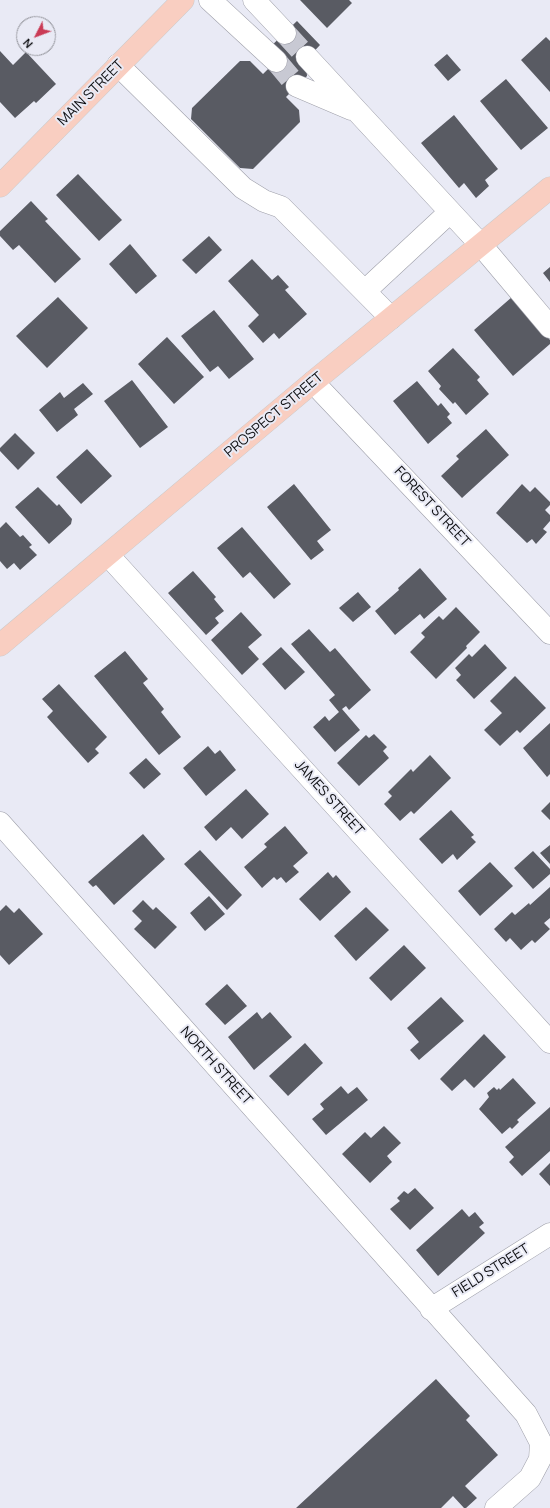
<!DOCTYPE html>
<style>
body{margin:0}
#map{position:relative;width:550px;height:1508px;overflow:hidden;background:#e9eaf5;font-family:Manrope,sans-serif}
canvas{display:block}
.north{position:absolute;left:16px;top:16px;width:40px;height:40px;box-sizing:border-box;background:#e9eaf5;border:1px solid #919299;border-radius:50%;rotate:228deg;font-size:11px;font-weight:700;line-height:16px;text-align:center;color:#0c0d10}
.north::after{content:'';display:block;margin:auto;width:14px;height:18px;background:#ca3a55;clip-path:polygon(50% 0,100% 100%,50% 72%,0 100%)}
</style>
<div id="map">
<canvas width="550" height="1508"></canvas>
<div class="north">N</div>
</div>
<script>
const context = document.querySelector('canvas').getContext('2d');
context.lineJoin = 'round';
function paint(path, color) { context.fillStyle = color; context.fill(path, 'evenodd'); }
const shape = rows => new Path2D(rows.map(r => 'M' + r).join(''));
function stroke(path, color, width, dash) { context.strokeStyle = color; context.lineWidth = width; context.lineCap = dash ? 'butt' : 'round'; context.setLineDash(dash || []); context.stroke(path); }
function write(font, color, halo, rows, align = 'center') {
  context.font = font + ' Manrope,sans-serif'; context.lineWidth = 4; context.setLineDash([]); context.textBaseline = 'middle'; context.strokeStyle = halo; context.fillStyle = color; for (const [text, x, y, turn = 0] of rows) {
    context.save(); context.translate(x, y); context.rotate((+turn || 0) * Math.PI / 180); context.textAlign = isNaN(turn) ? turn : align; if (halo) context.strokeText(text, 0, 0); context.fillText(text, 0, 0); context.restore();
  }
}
paint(shape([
 [300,0,349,0,352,3,327,28],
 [297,21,320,45,306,60,307,76,286,97,299,110,300,122,253,169,240,168,191,119,192,108,240,61,250,61,263,74,276,61,266,51],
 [546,37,550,41,550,92,521,60],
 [0,51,13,65,26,52,56,84,36,103,34,101,15,118,0,102],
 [447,54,461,70,448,81,434,65],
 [506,79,548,128,521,150,480,101],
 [454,115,498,169,485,180,489,186,476,198,464,183,459,188,421,143],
 [78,174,122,220,99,241,56,195],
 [31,201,48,219,45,221,81,259,55,283,19,245,13,250,0,236,0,231],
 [209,236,222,250,196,274,182,260],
 [130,244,157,276,136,294,109,264],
 [252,259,272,280,278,275,289,287,285,290,307,314,279,339,274,333,263,343,248,326,259,315,228,281],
 [550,267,550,282,543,273],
 [58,297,88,328,47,368,16,336],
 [512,297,550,340,550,344,513,376,474,330],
 [214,310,254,359,229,379,218,366,210,372,181,336],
 [167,337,204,377,174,404,138,364],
 [453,348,480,377,477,380,489,394,466,415,455,402,453,404,439,389,441,386,428,371],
 [132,380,168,427,140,448,104,401],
 [417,381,438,406,441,403,450,414,447,417,452,423,428,444,393,401],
 [83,383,93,394,74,409,78,415,57,432,39,410,60,392,64,398],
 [486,429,509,455,462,498,441,476,459,459,456,456],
 [15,433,35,453,18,470,0,451,0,448],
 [87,449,112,476,81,504,56,477],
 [294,484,331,530,317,541,324,550,311,560,267,507],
 [522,484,530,492,535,487,550,502,550,505,545,510,550,515,550,521,543,529,547,532,536,544,532,539,527,543,496,513],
 [38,487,57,506,59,504,72,519,71,524,49,544,15,507],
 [6,522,20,537,23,535,32,545,29,547,37,555,20,570,14,563,7,569,0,561,0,528],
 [242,527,291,584,274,599,250,572,243,578,217,548],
 [420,568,447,599,424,619,420,614,395,635,375,611,399,590,398,588],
 [193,571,216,597,214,599,224,611,215,618,219,623,206,635,168,593],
 [358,592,371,607,353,622,339,608],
 [456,607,480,632,466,646,467,648,436,679,410,652,425,637,421,633,439,616,443,620],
 [241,612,262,635,248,647,259,659,242,675,211,640],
 [309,629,330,652,335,648,371,690,349,710,346,706,342,709,360,730,335,752,313,727,325,716,329,721,339,712,329,700,335,695,291,644],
 [485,644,507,668,474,699,456,680,461,675,455,668,469,654,472,657],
 [281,647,305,672,285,690,262,664],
 [125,651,148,679,143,683,164,709,161,712,181,737,159,755,94,676],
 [515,676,546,708,520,733,517,730,500,746,484,730,502,713,490,701],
 [59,684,107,737,95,749,99,753,88,763,47,717,53,711,42,699],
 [550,723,550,774,547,777,523,748],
 [374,734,387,747,383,751,389,758,359,786,337,763,366,735,369,738],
 [208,746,215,754,220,750,236,770,206,796,183,768],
 [430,755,451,778,414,814,411,811,400,821,384,804,392,796,388,792,411,769,413,772],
 [146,758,161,774,144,789,129,773],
 [246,789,269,814,242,839,231,827,216,841,204,827],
 [550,802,550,820,541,811],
 [451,810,474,835,471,837,476,842,457,860,453,854,442,864,419,839],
 [285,826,308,853,293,866,299,872,286,883,281,877,277,880,274,877,262,888,244,867,267,847,264,844],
 [143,834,165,859,114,905,96,885,93,887,88,882],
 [550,845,550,864,540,853],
 [200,850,242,895,227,910,184,864],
 [533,851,550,869,550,874,533,889,514,868],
 [490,862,513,886,480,916,458,891],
 [328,872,333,878,336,875,351,892,320,921,299,899],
 [550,887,550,918,544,923,550,929,535,943,532,940,521,950,510,938,506,942,494,929,512,912,515,915,529,903,530,905],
 [209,896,225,914,205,931,190,913],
 [143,900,153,910,156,907,177,927,155,949,134,929,142,921,132,911],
 [6,905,14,913,19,908,43,934,9,965,0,955,0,911],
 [366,907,389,930,356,961,334,936],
 [404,945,426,968,391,1001,369,978],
 [227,984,247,1006,225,1025,205,1004],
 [441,997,464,1021,419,1060,410,1050,419,1042,407,1028],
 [257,1012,262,1019,270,1012,292,1037,254,1070,228,1037],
 [484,1034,506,1057,474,1088,465,1079,452,1091,440,1079],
 [305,1043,323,1063,288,1096,269,1076],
 [513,1078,536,1103,517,1120,519,1122,512,1129,510,1127,502,1134,479,1109,489,1097,487,1093,494,1087,497,1090,499,1088,500,1090],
 [341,1086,348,1094,357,1087,368,1100,326,1135,312,1119,324,1109,320,1104],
 [550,1107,550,1151,522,1176,509,1162,514,1157,505,1147],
 [384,1126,401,1143,387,1156,392,1162,370,1183,342,1154,365,1132,371,1138],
 [550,1163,550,1186,539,1174],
 [415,1188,434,1208,410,1230,390,1209,400,1201,397,1198,404,1191,408,1194],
 [462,1209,469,1217,475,1212,484,1223,479,1227,485,1233,438,1276,416,1250],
 [436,1379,470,1416,466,1420,498,1455,465,1486,477,1498,466,1508,464,1508,453,1496,441,1508,296,1508]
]), '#595b63');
stroke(shape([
 [285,33,307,57],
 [276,61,297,86]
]), '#c8c9d3', 22, [22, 11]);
const minor = shape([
 [210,0,276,61],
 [254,0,285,33],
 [307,57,481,245,550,327],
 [118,65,243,188,264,201,281,207,391,318],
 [297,86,351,109],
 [365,291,450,212],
 [313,382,550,633],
 [108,555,550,1042],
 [0,823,526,1414,541,1443,540,1459,530,1478,496,1508],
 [431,1309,550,1234]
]);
const major = shape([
 [0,186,183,0],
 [0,645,313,382,550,188]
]);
stroke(minor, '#9e9fa9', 23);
stroke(major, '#cacaca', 23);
stroke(minor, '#fff', 22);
stroke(major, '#f9cec1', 22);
write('14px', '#0c0d10', '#e9eaf5', [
 ["MAIN STREET",91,93,-45],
 ["PROSPECT STREET",274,415,-40],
 ["FOREST STREET",432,507,47],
 ["JAMES STREET",329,798,48],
 ["NORTH STREET",216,1066,48],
 ["FIELD STREET",491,1271,-32]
]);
</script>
